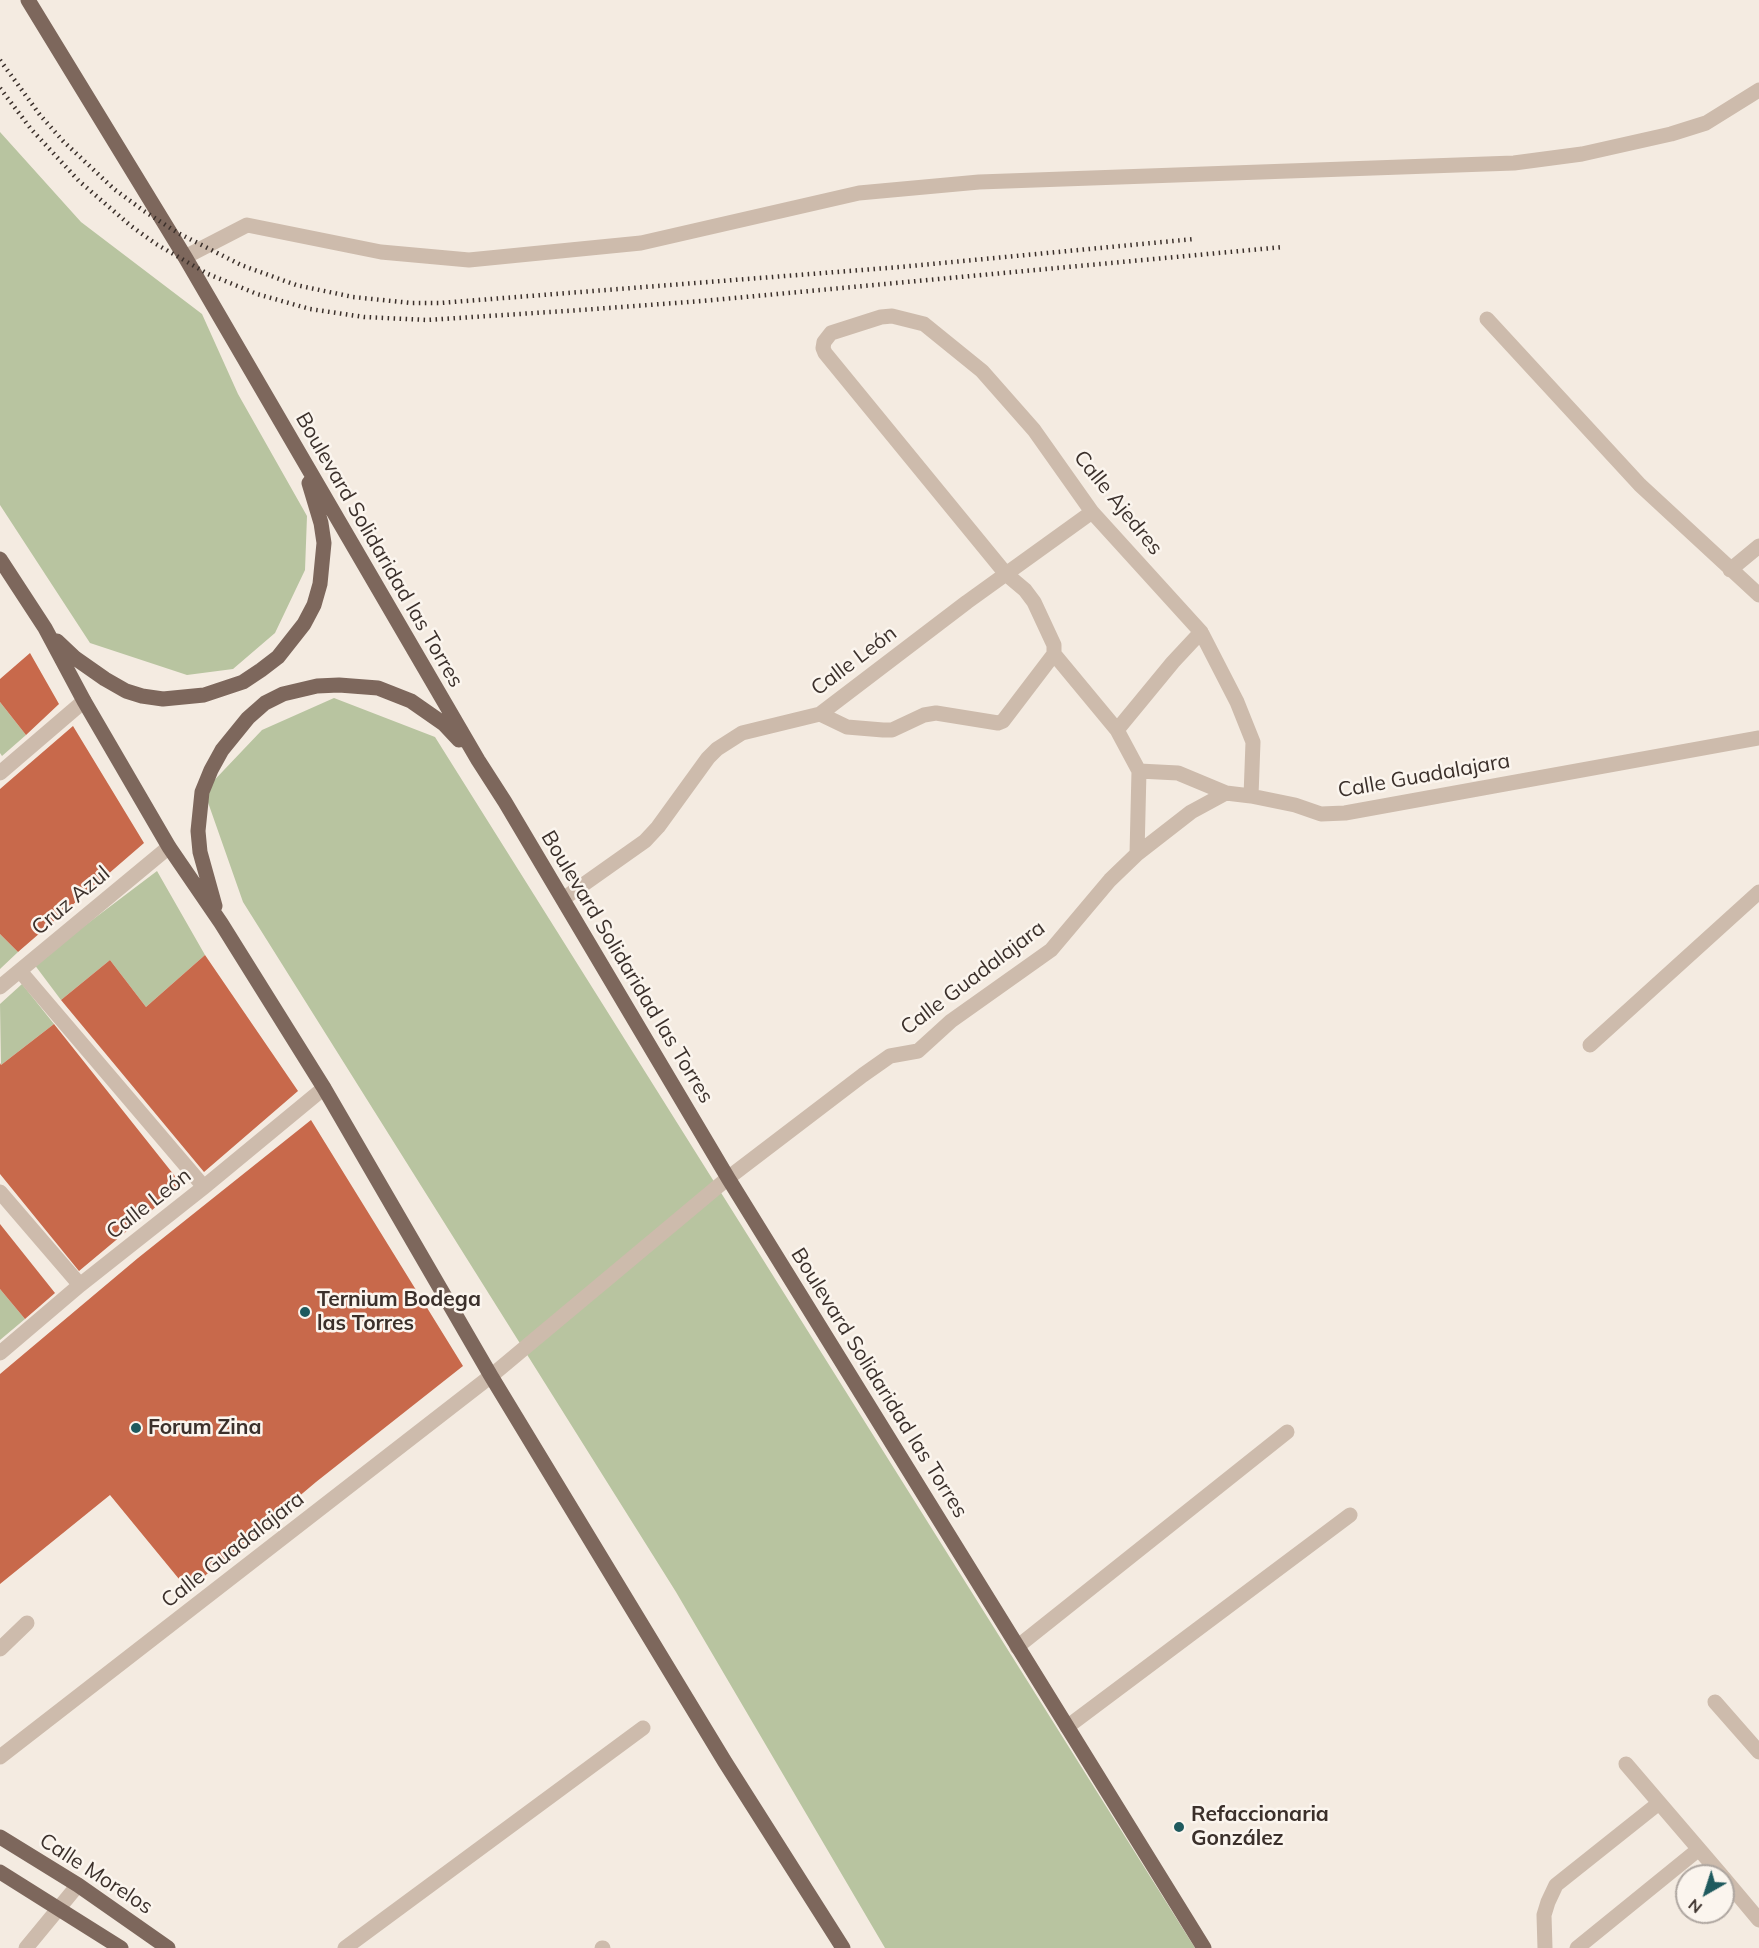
<!DOCTYPE html>
<meta charset="utf-8">
<style>
body{margin:0}
#map{position:relative;width:1759px;height:1948px;overflow:hidden;background:#f4ebe1;font-family:Mulish,sans-serif}
canvas{display:block}
.north{position:absolute;left:1675px;top:1864px;width:60px;height:60px;box-sizing:border-box;background:#fbf5ee;border:2px solid #aea6a0;border-radius:50%;rotate:219deg;font-size:16px;font-weight:700;line-height:24px;text-align:center;color:#3b302b}
.north::after{content:'';display:block;margin:auto;width:21px;height:27px;background:#1f5a5e;clip-path:polygon(50% 0,100% 100%,50% 72%,0 100%)}
</style>
<div id="map">
<canvas width="1759" height="1948"></canvas>
<div class="north">N</div>
</div>
<script>
const context = document.querySelector('canvas').getContext('2d');
context.lineJoin = 'round';
function paint(path, color) { context.fillStyle = color; context.fill(path, 'evenodd'); }
const shape = rows => new Path2D(rows.map(r => 'M' + r).join(''));
function stroke(path, color, width, dash) { context.strokeStyle = color; context.lineWidth = width; context.lineCap = dash ? 'butt' : 'round'; context.setLineDash(dash || []); context.stroke(path); }
function write(font, color, halo, rows, align = 'center') {
  context.font = font + ' Mulish,sans-serif'; context.lineWidth = 5; context.setLineDash([]); context.textBaseline = 'middle'; context.strokeStyle = halo; context.fillStyle = color; for (const [text, x, y, turn = 0] of rows) {
    context.save(); context.translate(x, y); context.rotate((+turn || 0) * Math.PI / 180); context.textAlign = isNaN(turn) ? turn : align; if (halo) context.strokeText(text, 0, 0); context.fillText(text, 0, 0); context.restore();
  }
}
paint(shape([
 [0,132,81,222,202,314,238,394,307,516,305,570,275,633,233,669,187,675,90,643,0,505],
 [334,698,435,737,1195,1948,885,1948,676,1592,243,902,204,791,262,730],
 [0,702,26,735,2,756,0,753],
 [157,871,205,955,146,1007,110,960,61,1000,34,964],
 [0,934,18,952,0,969],
 [22,984,54,1024,1,1065,0,1004],
 [0,1289,25,1319,0,1340]
]), '#b8c4a0');
paint(shape([
 [30,653,59,704,26,735,0,702,0,679],
 [73,726,144,843,18,952,0,934,0,789],
 [205,955,298,1091,204,1172,61,1000,110,960,146,1007],
 [54,1024,182,1185,79,1271,0,1174,0,1063,1,1065],
 [311,1120,463,1366,316,1482,188,1590,110,1495,0,1584,0,1374,138,1258],
 [0,1224,55,1293,25,1319,0,1289]
]), '#c8694b');
stroke(shape([
 [185,257,247,225,381,252,469,260,641,243,859,193,979,182,1514,163,1582,154,1671,134,1706,123,1759,90],
 [1487,319,1640,485,1759,595],
 [1730,570,1759,546],
 [1054,654,1117,730],
 [820,714,847,727,883,730,892,730,924,715,936,713,998,723,1003,721,1054,654,1054,645,1034,602,1025,590,1006,574,825,353,823,348,824,342,831,333,881,317,892,316,924,324,982,371,1034,430,1092,512,1201,632,1237,702,1253,742,1251,796],
 [1139,771,1178,773,1226,793],
 [0,773,84,701],
 [1137,854,1139,771,1117,730,1173,662,1201,632],
 [563,899,645,841,658,827,708,758,717,749,742,733,820,714,967,602,1092,512],
 [20,971,204,1187],
 [0,987,169,847],
 [1590,1045,1759,892],
 [0,1192,80,1285],
 [0,1353,80,1285,204,1187,324,1088],
 [1017,1647,1287,1432],
 [0,1649,27,1623],
 [1715,1702,1759,1752],
 [1067,1727,1350,1515],
 [0,1757,491,1376,728,1178,863,1075,890,1056,918,1051,951,1021,1051,950,1110,880,1137,854,1191,812,1226,793,1251,796,1295,805,1321,814,1345,813,1759,738],
 [1626,1764,1722,1876],
 [1723,1877,1759,1920],
 [26,1948,78,1885],
 [345,1948,643,1728],
 [602,1948,603,1948],
 [1545,1948,1544,1915,1548,1902,1556,1885,1659,1803],
 [1577,1948,1699,1849]
]), '#cdbbac', 15);
stroke(shape([
 [28,0,185,257,478,760,505,802,728,1178,1204,1948],
 [0,559,45,628,84,701,169,847,221,923,324,1088,491,1376,725,1762,843,1948],
 [57,641,75,658,105,679,126,691,142,696,163,699,204,695,243,682,261,670,278,657,304,624,314,605,320,584,324,543,321,523,309,483],
 [215,906,200,852,198,831,202,792,211,770,222,750,248,718,265,703,283,694,317,686,339,685,378,688,411,701,444,724,459,740],
 [0,1837,78,1885,168,1948],
 [0,1872,121,1948]
]), '#7d675c', 15);
stroke(shape([
 [0,60,40,115,63,141,114,189,144,211,178,233,241,265,296,285,353,297,411,303,440,303,900,267,1194,239],
 [0,88,31,129,79,181,131,226,156,244,208,274,257,294,310,309,364,317,427,320,581,310,702,301,1283,247]
]), '#3b302b', 4.5, [1.5, 4.5]);
for (const [x, y, r, color] of [
 [305,1312,6,"#1f5a5e"],
 [136,1428,6,"#1f5a5e"],
 [1179,1827,6,"#1f5a5e"]
]) { const dot = new Path2D(); dot.arc(x, y, r, 0, 2 * Math.PI); context.fillStyle = color; context.fill(dot); stroke(dot, '#fbf5ee', 2); }
write('21px', '#3b302b', '#fbf5ee', [
 ["Calle Ajedres",1118,503,51],
 ["Boulevard Solidaridad las Torres",379,550,60],
 ["Calle León",854,661,-37],
 ["Calle Guadalajara",1424,776,-10],
 ["Cruz Azul",71,901,-40],
 ["Boulevard Solidaridad las Torres",627,967,59],
 ["Calle Guadalajara",973,978,-37],
 ["Calle León",149,1204,-38],
 ["Boulevard Solidaridad las Torres",879,1383,58],
 ["Calle Guadalajara",233,1550,-38],
 ["Calle Morelos",96,1874,33]
]);
write('bold 21px', '#3b302b', '#fbf5ee', [
 ["Ternium Bodega",317,1300],
 ["las Torres",317,1324],
 ["Forum Zina",148,1428],
 ["Refaccionaria",1191,1815],
 ["González",1191,1839]
], 'left');
</script>
